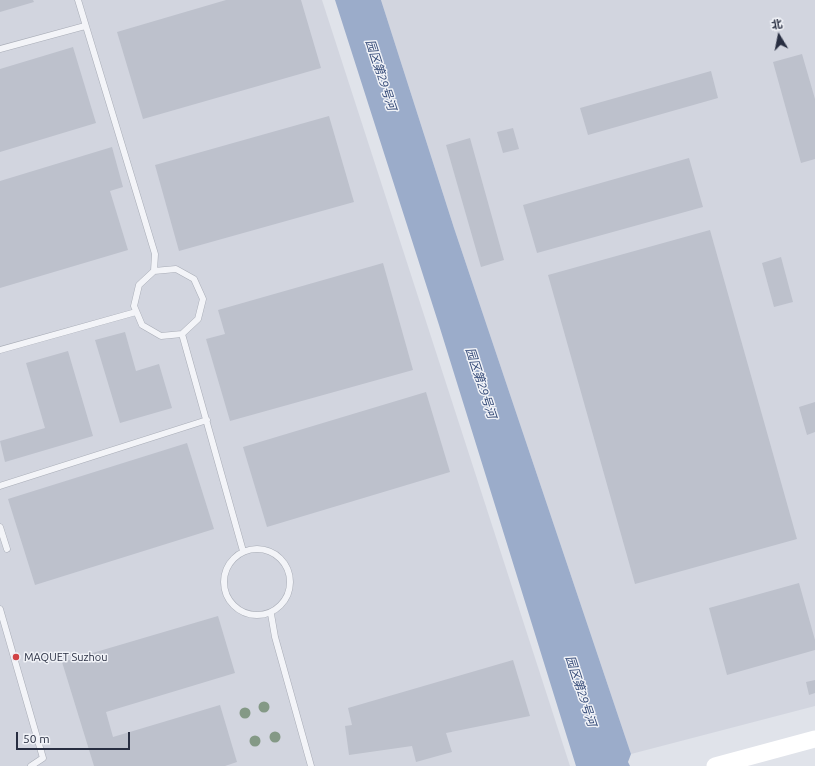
<!DOCTYPE html>
<meta charset="utf-8">
<style>
body{margin:0}
#map{position:relative;width:815px;height:766px;overflow:hidden;background:#e0e3ea;font-family:Ubuntu,"Noto Sans SC",sans-serif}
canvas{display:block}
.north{position:absolute;left:759px;top:16px;width:40px;height:40px;-webkit-text-stroke:3px #f0f2f7;paint-order:stroke;rotate:350deg;font-size:11px;font-weight:700;line-height:16px;text-align:center;color:#282e41}
.north::after{content:'';display:block;margin:auto;width:14px;height:18px;background:#282e41;clip-path:polygon(50% 0,100% 100%,50% 72%,0 100%)}
.scale{position:absolute;left:16px;top:732px;width:114px;height:18px;box-sizing:border-box;border:2px solid #282e41;border-top:0;padding-left:5px;font-size:12px;line-height:14px;white-space:nowrap;color:#282e41;-webkit-text-stroke:3px #f0f2f7;paint-order:stroke}
</style>
<div id="map">
<canvas width="815" height="766"></canvas>
<div class="north">北</div>
<div class="scale">50 m</div>
</div>
<script>
const context = document.querySelector('canvas').getContext('2d');
context.lineJoin = 'round';
function paint(path, color) { context.fillStyle = color; context.fill(path, 'evenodd'); }
const shape = rows => new Path2D(rows.map(r => 'M' + r).join(''));
function stroke(path, color, width, dash) { context.strokeStyle = color; context.lineWidth = width; context.lineCap = dash ? 'butt' : 'round'; context.setLineDash(dash || []); context.stroke(path); }
function write(font, color, halo, rows, align = 'center') {
  context.font = font + ' Ubuntu,"Noto Sans SC",sans-serif'; context.lineWidth = 3; context.setLineDash([]); context.textBaseline = 'middle'; context.strokeStyle = halo; context.fillStyle = color; for (const [text, x, y, turn = 0] of rows) {
    context.save(); context.translate(x, y); context.rotate((+turn || 0) * Math.PI / 180); context.textAlign = isNaN(turn) ? turn : align; if (halo) context.strokeText(text, 0, 0); context.fillText(text, 0, 0); context.restore();
  }
}
paint(shape([
 [0,0,322,0,570,766,0,766],
 [381,0,815,0,815,706,631,754,454,228]
]), '#d2d5df');
paint(shape([
 [335,0,381,0,454,228,631,754,628,762,630,766,576,766,439,325]
]), '#9bacca');
paint(shape([
 [0,0,33,0,34,2,0,12],
 [226,0,301,0,321,68,143,119,117,32],
 [73,47,96,123,0,152,0,69],
 [802,54,815,99,815,159,801,163,773,62],
 [711,71,718,98,588,135,580,108],
 [329,116,354,202,179,251,155,165],
 [513,128,519,149,503,153,497,132],
 [470,138,504,260,481,267,446,145],
 [112,147,123,187,110,191,128,250,0,288,0,181],
 [689,158,703,207,537,253,523,205],
 [710,230,797,539,635,584,548,275],
 [781,257,793,302,774,307,762,263],
 [383,263,413,370,230,421,206,339,225,334,218,310],
 [125,332,136,371,159,364,172,408,120,423,95,340],
 [68,351,93,436,5,462,0,441,45,428,26,363],
 [426,392,450,472,267,527,243,447],
 [815,402,815,432,807,435,799,407],
 [187,443,214,529,35,585,8,499],
 [799,583,815,640,815,650,727,675,709,608],
 [218,616,235,673,106,712,113,737,220,705,237,762,225,766,94,766,62,662],
 [513,660,530,716,446,733,452,752,416,762,412,746,349,755,345,726,352,725,348,708],
 [815,680,815,693,809,695,806,682]
]), '#bdc1cc');
const service = shape([
 [78,0,155,254,154,271,139,285,134,306,142,325,161,336,182,334,198,319,203,299,194,279,176,269,154,271],
 [0,49,85,26],
 [182,334,243,551],
 [0,350,136,312],
 [0,486,207,420],
 [0,527,7,549],
 '224 582a33 33 0 1 1 66 0a33 33 0 1 1-66 0Z',
 [0,609,43,758,31,766],
 [271,614,275,637,311,766]
]);
stroke(service, '#a9adb7', 7);
stroke(service, '#f3f4f8', 6);
stroke(shape([
 [715,766,815,739]
]), '#fff', 17);
context.fillStyle = '#849986';
for (const [x, y] of [
 [264,707],
 [245,713],
 [275,737],
 [255,741]
]) { context.beginPath(); context.arc(x, y, 5.5, 0, 2 * Math.PI); context.fill(); }
for (const [x, y, r, color] of [
 [16,657,4,"#d14346"]
]) { const dot = new Path2D(); dot.arc(x, y, r, 0, 2 * Math.PI); context.fillStyle = color; context.fill(dot); stroke(dot, '#f0f2f7', 1.5); }
write('11px', '#282e41', '#f0f2f7', [
 ["MAQUET Suzhou",24,657]
], 'left');
write('italic 12px', '#324876', '#f0f2f7', [
 ["园区第29号河",381,75,72],
 ["园区第29号河",481,383,72],
 ["园区第29号河",581,691,72]
]);
</script>
